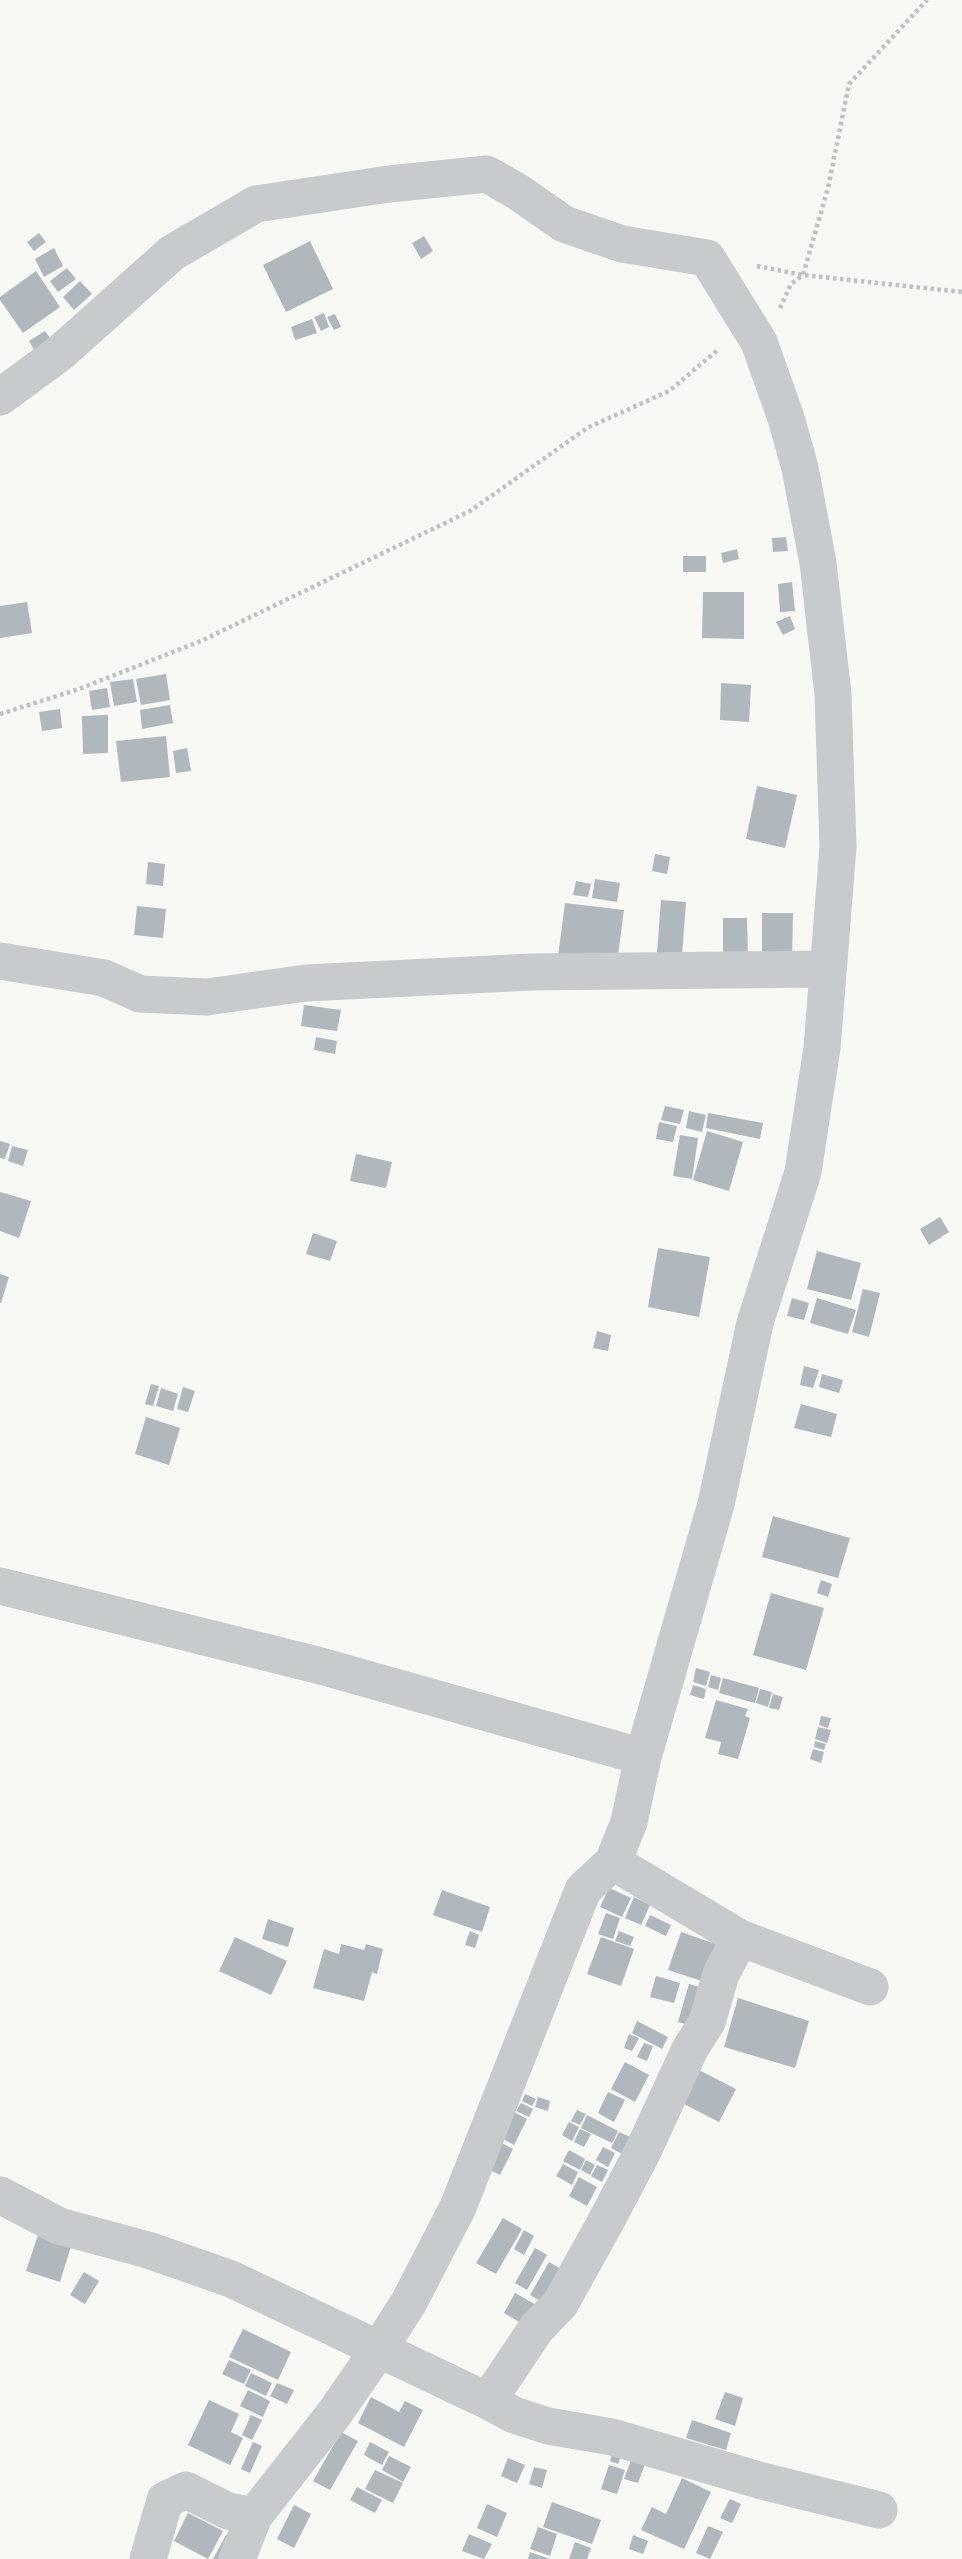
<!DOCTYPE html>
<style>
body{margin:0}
canvas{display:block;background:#f8f8f4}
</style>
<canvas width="962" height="2559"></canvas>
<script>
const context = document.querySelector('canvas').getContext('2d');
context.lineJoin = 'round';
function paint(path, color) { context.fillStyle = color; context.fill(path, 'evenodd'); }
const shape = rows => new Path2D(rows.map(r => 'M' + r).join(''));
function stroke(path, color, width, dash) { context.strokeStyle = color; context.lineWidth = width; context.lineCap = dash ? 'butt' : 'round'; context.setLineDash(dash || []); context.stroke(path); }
paint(shape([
 [39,233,46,242,34,251,27,242],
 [424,236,433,251,421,259,412,243],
 [310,241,333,289,286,312,263,265],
 [54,248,63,266,44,277,35,259],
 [67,268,76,279,58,292,50,281],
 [36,271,60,307,23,333,0,300,0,297],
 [80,281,92,294,74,310,63,297],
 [324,313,329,327,321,331,314,317],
 [335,314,341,327,334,330,327,317],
 [312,319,317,333,295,340,291,327],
 [45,331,53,342,36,353,29,341],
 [786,537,788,551,773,552,772,538],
 [737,549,739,559,723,563,721,553],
 [683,556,706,556,706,572,683,572],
 [792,582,795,611,780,612,778,584],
 [703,592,744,592,744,639,702,638],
 [27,602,32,633,0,638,0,606],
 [790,616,795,629,783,635,776,622],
 [166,674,170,700,141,705,136,679],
 [133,679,137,702,114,706,110,682],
 [721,683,751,685,749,722,720,720],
 [107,688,110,707,92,710,89,691],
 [170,705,173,723,142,729,140,710],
 [60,709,62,728,42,731,39,712],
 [108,715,108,753,83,754,82,716],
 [166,736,170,777,121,782,116,741],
 [187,748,191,771,176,773,173,751],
 [757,786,797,795,785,848,746,839],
 [655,854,670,857,667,874,652,871],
 [148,862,165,864,163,886,146,884],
 [595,879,620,883,617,902,592,898],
 [576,881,591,884,588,897,573,895],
 [661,900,686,902,681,968,656,966],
 [565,903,624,910,617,963,558,956],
 [137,906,166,909,163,938,134,935],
 [762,913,793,913,792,959,762,959],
 [723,918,747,918,748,956,723,956],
 [304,1005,341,1010,337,1031,301,1026],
 [316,1037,337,1041,335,1054,314,1050],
 [665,1106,684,1110,680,1124,661,1120],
 [689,1111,706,1115,702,1132,686,1128],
 [708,1113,763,1123,760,1139,706,1128],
 [659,1122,677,1126,673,1142,656,1139],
 [707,1131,743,1142,729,1191,693,1180],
 [680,1135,698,1138,692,1179,673,1176],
 [0,1141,10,1144,5,1159,0,1158],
 [12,1146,28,1150,23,1166,8,1161],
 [356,1154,392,1162,386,1188,350,1181],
 [0,1192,31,1201,19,1238,0,1231],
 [940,1217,949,1232,929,1245,920,1229],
 [313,1233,337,1241,330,1261,306,1254],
 [658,1248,710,1257,699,1317,648,1307],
 [817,1251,861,1263,851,1300,807,1289],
 [0,1274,9,1277,1,1303,0,1303],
 [863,1289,880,1293,869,1337,852,1332],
 [792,1298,809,1303,804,1320,787,1316],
 [817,1298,856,1310,848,1334,810,1323],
 [597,1331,611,1335,608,1351,593,1348],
 [804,1366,819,1370,813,1388,800,1385],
 [822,1374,843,1380,839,1393,819,1387],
 [151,1384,159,1386,153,1406,145,1404],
 [183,1387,195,1391,188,1412,177,1409],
 [161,1388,178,1394,173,1411,156,1406],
 [801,1404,837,1414,831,1437,794,1428],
 [146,1417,180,1428,169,1465,135,1454],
 [773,1516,850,1538,838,1578,762,1557],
 [821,1580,832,1584,828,1597,817,1593],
 [771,1593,824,1608,806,1670,753,1655],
 [696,1668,710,1672,706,1686,693,1682],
 [711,1675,721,1678,718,1690,708,1687],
 [723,1678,759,1688,755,1703,719,1693],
 [693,1685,706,1689,704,1699,690,1695],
 [760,1689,772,1692,768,1707,756,1703],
 [773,1694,783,1697,779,1710,769,1708],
 [716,1700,748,1709,745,1716,750,1718,738,1759,718,1754,721,1742,705,1738],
 [821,1716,831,1718,828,1728,819,1725],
 [818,1727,831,1730,827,1743,815,1739],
 [815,1741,826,1744,824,1750,814,1747],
 [813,1749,824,1752,821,1763,810,1759],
 [609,1888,631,1898,622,1917,600,1907],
 [442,1890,490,1907,482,1932,433,1915],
 [634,1897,650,1905,641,1925,625,1918],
 [606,1913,620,1918,613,1939,598,1934],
 [650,1915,671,1925,666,1936,645,1926],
 [268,1919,294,1928,288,1947,262,1939],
 [470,1931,479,1935,475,1948,465,1945],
 [619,1931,634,1937,630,1946,615,1941],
 [681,1932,724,1947,711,1984,668,1970],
 [235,1937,287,1961,271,1995,219,1971],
 [601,1937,634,1949,621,1986,587,1974],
 [341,1944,364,1950,366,1944,383,1949,377,1974,372,1972,364,2001,313,1988,324,1949,339,1954],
 [656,1976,680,1983,674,2003,650,1997],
 [689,1984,711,1990,700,2028,678,2022],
 [738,1998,809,2021,795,2068,724,2047],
 [637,2021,668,2037,662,2049,632,2033],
 [629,2034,639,2038,632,2051,624,2048],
 [644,2043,653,2046,647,2061,637,2057],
 [625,2062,649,2075,635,2102,611,2089],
 [699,2070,736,2089,719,2122,682,2103],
 [608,2092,625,2100,614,2122,598,2113],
 [525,2094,536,2099,532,2106,522,2101],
 [538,2097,550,2101,548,2111,535,2107],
 [521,2103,533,2109,529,2117,516,2111],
 [577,2110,586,2114,580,2125,571,2121],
 [514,2112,527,2119,514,2145,501,2138],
 [587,2115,618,2131,612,2143,581,2128],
 [569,2122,579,2127,572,2141,562,2135],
 [580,2129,591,2134,584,2147,574,2142],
 [619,2132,637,2140,628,2157,611,2148],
 [500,2142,513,2149,500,2175,486,2168],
 [603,2147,615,2153,608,2167,596,2160],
 [569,2150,585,2159,580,2170,563,2161],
 [586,2160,595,2165,590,2175,581,2170],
 [563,2164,578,2172,572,2185,556,2176],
 [597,2165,608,2170,602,2182,591,2176],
 [579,2177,597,2187,587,2206,569,2196],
 [503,2218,522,2229,496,2274,476,2263],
 [524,2230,534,2236,524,2255,514,2249],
 [38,2235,71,2246,60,2282,26,2271],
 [535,2248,547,2255,527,2290,515,2283],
 [549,2262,568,2273,549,2306,530,2295],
 [84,2272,99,2281,85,2304,70,2295],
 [515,2293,538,2306,526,2326,504,2313],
 [243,2329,291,2352,278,2380,229,2357],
 [229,2360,251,2370,244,2384,222,2374],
 [251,2373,272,2383,266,2396,245,2386],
 [277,2383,294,2390,287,2404,270,2396],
 [248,2390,270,2401,263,2417,240,2406],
 [725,2392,743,2398,735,2426,715,2419],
 [371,2397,399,2412,405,2401,423,2410,404,2447,358,2423],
 [209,2400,239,2414,231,2432,243,2438,230,2465,188,2445],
 [251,2415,262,2420,252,2440,242,2435],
 [692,2420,731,2433,726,2450,686,2438],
 [341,2432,358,2441,330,2490,313,2481],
 [253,2442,262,2446,250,2473,241,2469],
 [370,2442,389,2452,382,2465,364,2455],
 [614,2448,623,2452,618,2464,610,2461],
 [389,2456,411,2467,403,2482,382,2470],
 [508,2458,525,2465,517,2483,501,2476],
 [631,2460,645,2464,638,2483,624,2479],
 [609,2465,625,2470,617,2494,601,2489],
 [534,2467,547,2470,542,2488,529,2484],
 [375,2470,403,2483,393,2503,365,2489],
 [682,2478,711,2492,684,2549,641,2530,652,2507,666,2514],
 [357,2487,382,2500,375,2513,350,2500],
 [730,2499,741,2504,732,2523,720,2518],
 [552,2502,601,2520,592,2544,543,2527],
 [487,2504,507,2513,497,2537,477,2528],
 [294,2505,311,2514,294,2548,277,2539],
 [188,2513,223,2531,208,2559,174,2541],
 [708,2526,723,2532,710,2559,696,2553],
 [538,2527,557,2534,550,2556,530,2549],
 [469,2534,492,2544,484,2559,462,2551],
 [226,2535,236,2540,226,2559,213,2559],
 [633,2535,648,2541,643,2554,629,2549],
 [575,2542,591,2548,587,2559,569,2559],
 [530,2552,550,2559,528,2559]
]), '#b0b8be');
stroke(shape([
 [757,266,803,275,962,292],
 [780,308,791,284,803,275,828,188,849,84,927,0],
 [0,714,79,689,201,641,470,511,587,428,669,391,719,349]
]), '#bec1c3', 4.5, [3.5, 3.5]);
stroke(shape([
 [0,397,60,353,172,253,256,204,389,184,487,174,518,192,564,224,622,244,707,258,759,342,786,418,800,468,818,563,833,694,838,847,822,1048,803,1172,755,1323,716,1504,643,1757,629,1822,613,1862,583,1890,458,2207,409,2302,379,2349,334,2414,254,2516,228,2511,186,2490,165,2500,148,2559],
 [0,961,104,978,140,994,207,997,306,983,532,972,828,969],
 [0,1586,321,1666,643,1757],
 [613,1862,740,1938,870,1987],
 [0,2195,59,2226,148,2250,231,2279,488,2401,514,2415,548,2426,612,2437,762,2481,879,2510],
 [488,2401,536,2329,560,2304,604,2225,643,2151,690,2049,707,2022,721,1974,740,1938],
 [237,2559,254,2516]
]), '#c7cbce', 37);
</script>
